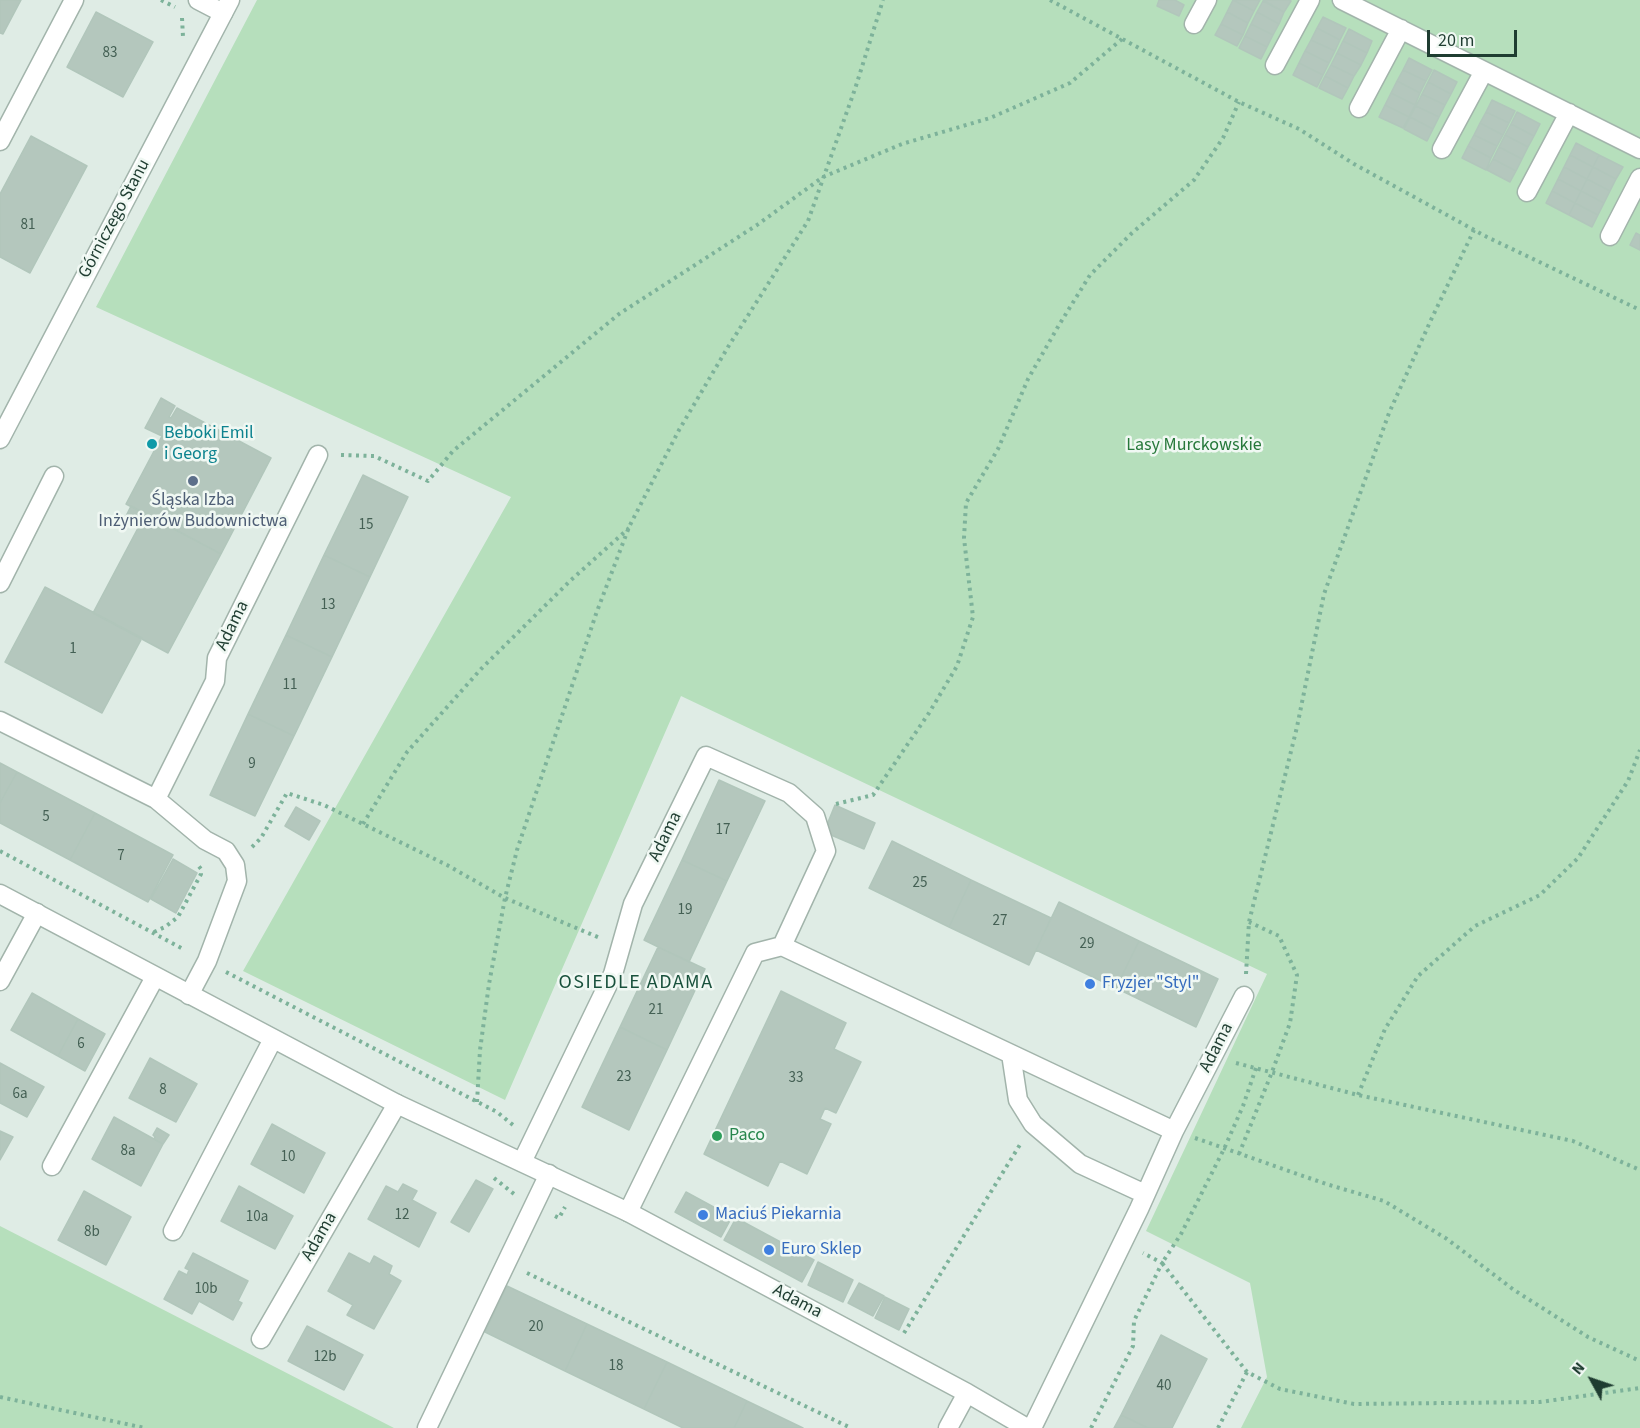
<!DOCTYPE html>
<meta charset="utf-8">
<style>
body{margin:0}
#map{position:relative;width:1640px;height:1428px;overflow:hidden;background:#dfece5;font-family:"Source Sans 3",sans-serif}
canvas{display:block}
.north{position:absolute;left:1562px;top:1350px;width:60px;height:60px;-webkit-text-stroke:4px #f0f8f3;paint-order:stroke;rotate:310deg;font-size:16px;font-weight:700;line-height:24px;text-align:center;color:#1f3d31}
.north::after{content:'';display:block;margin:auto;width:21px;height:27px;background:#1f3d31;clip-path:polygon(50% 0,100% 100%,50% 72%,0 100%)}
.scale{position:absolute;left:1427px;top:30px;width:90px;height:27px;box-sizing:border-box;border:3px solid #1f3d31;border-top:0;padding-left:8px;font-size:18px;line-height:21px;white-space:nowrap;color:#1f3d31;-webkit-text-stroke:4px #f0f8f3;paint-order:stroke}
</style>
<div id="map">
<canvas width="1640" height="1428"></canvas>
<div class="north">N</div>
<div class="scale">20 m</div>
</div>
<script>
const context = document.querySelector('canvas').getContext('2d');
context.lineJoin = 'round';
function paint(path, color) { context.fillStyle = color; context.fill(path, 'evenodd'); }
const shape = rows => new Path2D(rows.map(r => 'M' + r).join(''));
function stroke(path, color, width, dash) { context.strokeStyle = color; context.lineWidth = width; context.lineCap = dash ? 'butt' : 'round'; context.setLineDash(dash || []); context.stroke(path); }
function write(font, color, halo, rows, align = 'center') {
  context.font = font + ' "Source Sans 3",sans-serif'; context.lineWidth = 5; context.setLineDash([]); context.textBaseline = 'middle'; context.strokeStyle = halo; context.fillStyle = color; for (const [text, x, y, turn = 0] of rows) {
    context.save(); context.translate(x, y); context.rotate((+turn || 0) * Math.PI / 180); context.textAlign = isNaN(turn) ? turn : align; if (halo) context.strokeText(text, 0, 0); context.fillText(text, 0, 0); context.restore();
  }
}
paint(shape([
 [257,0,1640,0,1640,1428,1241,1428,1267,1377,1250,1283,1146,1231,1267,974,681,696,505,1100,243,971,511,497,96,307],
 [0,1226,394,1428,0,1428]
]), '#b6dfbc');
const building = shape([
 [0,0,21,0,3,34,0,33,0,0],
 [1159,0,1175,0,1184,5,1179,16,1157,6,1159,0],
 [1233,0,1260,0,1254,11,1233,0],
 [1233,0,1254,11,1248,23,1227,12,1233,0],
 [1263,0,1290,0,1291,1,1284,12,1263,0],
 [1263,1,1284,12,1279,24,1257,12,1263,1],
 [96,12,153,42,123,97,67,67,96,12],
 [1227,12,1248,23,1243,35,1221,24,1227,12],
 [1257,12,1279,24,1273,35,1251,24,1257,12],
 [1323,17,1346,28,1340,40,1317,28,1323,17],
 [1221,24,1243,35,1237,46,1215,35,1221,24],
 [1251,24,1273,35,1267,47,1245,36,1251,24],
 [1317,28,1340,40,1335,51,1311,40,1317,28],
 [1349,29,1372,41,1367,53,1343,41,1349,29],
 [1245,36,1267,47,1261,59,1239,48,1245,36],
 [1311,40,1335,51,1329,63,1305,51,1311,40],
 [1343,41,1367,53,1361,65,1337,53,1343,41],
 [1305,51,1329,63,1323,75,1299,63,1305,51],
 [1337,53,1361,65,1354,76,1331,65,1337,53],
 [1409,58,1432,70,1426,81,1403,70,1409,58],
 [1299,63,1323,75,1317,87,1293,75,1299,63],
 [1331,65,1354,76,1348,88,1325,76,1331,65],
 [1403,70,1426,81,1420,93,1397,81,1403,70],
 [1434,70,1457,82,1451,94,1428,82,1434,70],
 [1325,76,1348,88,1342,99,1319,88,1325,76],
 [1397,81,1420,93,1415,105,1391,93,1397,81],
 [1428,82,1451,94,1445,105,1422,94,1428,82],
 [1391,93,1415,105,1409,117,1385,105,1391,93],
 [1422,94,1445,105,1439,117,1416,106,1422,94],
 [1492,100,1515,111,1509,123,1486,112,1492,100],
 [1385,105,1409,117,1403,128,1379,117,1385,105],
 [1416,106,1439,117,1433,129,1410,117,1416,106],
 [1486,112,1509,123,1503,135,1480,123,1486,112],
 [1517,112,1540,124,1534,136,1511,124,1517,112],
 [1410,117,1433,129,1427,141,1404,129,1410,117],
 [1480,123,1503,135,1497,146,1474,135,1480,123],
 [1511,124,1534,136,1528,147,1505,135,1511,124],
 [1474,135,1497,146,1491,158,1468,146,1474,135],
 [1505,135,1528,147,1522,159,1499,147,1505,135],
 [31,136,87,166,30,273,0,257,0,194,31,136],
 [1576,143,1599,155,1593,167,1570,155,1576,143],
 [1468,146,1491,158,1486,170,1462,158,1468,146],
 [1499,147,1522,159,1516,171,1493,159,1499,147],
 [1570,155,1593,167,1587,179,1564,167,1570,155],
 [1599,155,1623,167,1616,179,1593,167,1599,155],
 [1493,159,1516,171,1510,182,1487,170,1493,159],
 [1564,167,1587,179,1581,191,1558,179,1564,167],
 [1593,167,1616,179,1610,191,1587,179,1593,167],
 [1558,179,1581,191,1575,203,1552,191,1558,179],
 [1587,179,1610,191,1604,203,1581,191,1587,179],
 [1552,191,1575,203,1569,215,1546,203,1552,191],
 [1581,191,1604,203,1598,215,1575,203,1581,191],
 [1575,203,1598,215,1592,227,1569,215,1575,203],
 [1636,233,1640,235,1640,250,1630,245,1636,233],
 [161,398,175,406,169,417,171,418,177,408,271,458,221,554,126,504,162,436,145,428,161,398],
 [363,475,408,497,370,577,324,555,363,475],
 [131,506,221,554,168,653,93,613,138,528,124,520,131,506],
 [324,555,370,577,332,657,286,635,324,555],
 [45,587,142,638,102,713,5,662,45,587],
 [286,635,332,657,294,736,248,714,286,635],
 [248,714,294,736,255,816,210,795,248,714],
 [0,763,17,772,0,803,0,763],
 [17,772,95,813,70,860,0,823,0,803,17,772],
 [719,780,765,801,727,881,682,860,719,780],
 [835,805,875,823,864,849,824,832,835,805],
 [296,807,320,821,309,840,285,826,296,807],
 [95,813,173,855,148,902,70,860,95,813],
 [892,841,971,880,949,927,869,888,892,841],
 [173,859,197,873,176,913,151,899,173,859],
 [682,860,727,881,689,962,644,940,682,860],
 [971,880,1051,918,1029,965,949,927,971,880],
 [1059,902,1139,941,1116,988,1036,950,1059,902],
 [1139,941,1218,979,1196,1027,1116,988,1139,941],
 [658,947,705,969,667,1050,620,1027,658,947],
 [781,991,846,1023,834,1049,861,1062,836,1113,825,1108,820,1119,831,1124,807,1174,780,1161,768,1186,704,1154,781,991],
 [32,993,78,1019,58,1056,11,1030,32,993],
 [78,1019,105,1034,85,1071,58,1056,78,1019],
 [620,1027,667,1050,629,1130,582,1107,620,1027],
 [150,1058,197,1084,176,1122,129,1098,150,1058],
 [0,1063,44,1087,27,1117,0,1103,0,1063],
 [114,1117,163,1144,141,1186,92,1159,114,1117],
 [272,1124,325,1153,304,1193,251,1164,272,1124],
 [157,1128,169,1135,163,1144,154,1139,155,1137,153,1135,157,1128],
 [0,1131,13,1137,0,1160,0,1131],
 [476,1180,493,1189,469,1232,451,1222,476,1180],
 [403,1184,417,1191,412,1200,436,1213,419,1247,368,1219,386,1186,398,1192,403,1184],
 [239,1186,293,1216,275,1249,221,1221,239,1186],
 [84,1191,131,1217,106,1265,58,1240,84,1191],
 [686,1192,732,1217,721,1237,675,1212,686,1192],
 [736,1218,814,1260,802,1282,724,1240,736,1218],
 [193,1253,248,1281,238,1301,242,1303,233,1320,199,1301,192,1314,164,1299,179,1271,187,1275,189,1270,185,1268,193,1253],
 [349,1253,370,1264,374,1256,392,1266,389,1274,401,1281,374,1329,347,1315,353,1305,328,1291,349,1253],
 [818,1262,853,1280,843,1302,808,1285,818,1262],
 [859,1283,884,1296,873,1316,848,1303,859,1283],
 [507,1286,587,1324,565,1371,485,1332,507,1286],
 [885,1297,909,1309,899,1330,875,1318,885,1297],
 [587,1324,667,1362,644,1409,565,1371,587,1324],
 [307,1326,363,1355,344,1390,288,1361,307,1326],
 [1161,1335,1207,1359,1172,1428,1148,1428,1121,1415,1161,1335],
 [667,1362,747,1401,734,1428,683,1428,644,1409,667,1362],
 [747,1401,803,1428,734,1428,747,1401],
 [1121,1415,1148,1428,1114,1428,1121,1415]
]);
paint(building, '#b4c7bd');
stroke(building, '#b1c6bb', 1.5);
const service = shape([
 [1342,0,1640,149],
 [1194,24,1207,0],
 [1275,65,1310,0],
 [1359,108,1401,29],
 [0,141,74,0],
 [1442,149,1484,71],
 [1527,192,1569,113],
 [1610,236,1640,178],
 [0,583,54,476],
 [0,981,37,913],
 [52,1166,155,977],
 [173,1231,273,1039],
 [261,1339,397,1104]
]);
const minor = shape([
 [198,0,223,13],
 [0,721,156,799,205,840,226,851,235,865,237,881,207,961,189,995],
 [156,799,215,681,217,658,318,455],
 [782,946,1011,1054,1018,1100,1033,1124,1080,1164,1145,1194],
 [1011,1054,1174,1131],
 [522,1162,613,974,633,904,706,756,789,793,815,816,826,851,782,946,755,953,628,1212],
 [427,1428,549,1174],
 [1032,1428,1139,1209,1174,1131,1244,996]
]);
const tertiary = shape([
 [0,439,230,0],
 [0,894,397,1104,628,1212,967,1393,1027,1428],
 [948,1428,967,1393]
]);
stroke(service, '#a2b4ab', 21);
stroke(minor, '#a2b4ab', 21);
stroke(tertiary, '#a2b4ab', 21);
stroke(shape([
 [161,0,175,7],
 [1050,0,1239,102,1299,129,1354,164,1487,237,1640,310],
 [182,18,183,37],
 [341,455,374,456,428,481,453,451,619,314,757,225,823,177,902,144,990,118,1070,83,1122,39],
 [836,804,873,795,929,713,957,666,973,617,964,538,966,503,998,449,1028,379,1059,325,1090,275,1132,233,1194,180,1223,138,1239,102],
 [363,824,407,752,481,669,570,581,629,528],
 [252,847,261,838,287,793,324,805,447,865,505,898,600,938],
 [0,851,185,950],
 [154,932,165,927,178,917,201,874,201,869,197,864],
 [226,972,497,1112,513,1125],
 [1246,974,1249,922,1297,727,1324,594,1389,413,1430,322,1474,230],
 [1236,1063,1358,1095,1573,1141,1640,1170],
 [1256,1068,1243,1106,1224,1149,1181,1234,1162,1263,1247,1372,1280,1389,1354,1404,1540,1402,1640,1388],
 [1358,1095,1385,1029,1418,976,1475,926,1540,895,1578,858,1628,781,1640,750],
 [477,1102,480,1050,489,984,505,898,517,850,596,614,629,527,679,430,728,347,808,221,855,89,883,0],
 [1195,1138,1326,1184,1384,1201,1447,1239,1514,1290,1588,1337,1640,1361],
 [1239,1154,1272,1072,1290,1023,1297,975,1279,936,1249,922],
 [494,1178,514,1194],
 [555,1216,559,1218,565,1207],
 [527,1273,851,1428],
 [904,1333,1021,1143],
 [0,1397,145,1428],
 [1091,1428,1133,1346,1134,1321,1162,1263,1143,1253],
 [1218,1428,1247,1372]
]), '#7db29a', 4, [3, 4.5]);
stroke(service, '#fff', 18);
stroke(minor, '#fff', 18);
stroke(tertiary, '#fff', 18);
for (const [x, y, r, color] of [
 [152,444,6,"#0f9aa8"],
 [193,481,6,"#5c6f8a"],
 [1090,984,6,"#3f7fe0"],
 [717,1136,6,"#2e9e5b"],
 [703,1215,6,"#3f7fe0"],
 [769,1250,6,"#3f7fe0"]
]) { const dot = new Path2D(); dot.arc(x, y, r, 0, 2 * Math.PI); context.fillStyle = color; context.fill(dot); stroke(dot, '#f0f8f3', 2); }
write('15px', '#446054', null, [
 ["83",110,54],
 ["81",28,226],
 ["15",366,526],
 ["13",328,606],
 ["1",73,650],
 ["11",290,686],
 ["9",252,765],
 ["5",46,818],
 ["17",723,831],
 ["7",121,857],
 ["25",920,884],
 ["19",685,911],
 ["27",1000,922],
 ["29",1087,945],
 ["21",656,1011],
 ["6",81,1045],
 ["23",624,1078],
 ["33",796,1079],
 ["8",163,1091],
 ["6a",20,1095],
 ["8a",128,1152],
 ["10",288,1158],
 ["12",402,1216],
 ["10a",257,1218],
 ["8b",92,1233],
 ["10b",206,1290],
 ["20",536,1328],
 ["12b",325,1358],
 ["18",616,1367],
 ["40",1164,1387]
]);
write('18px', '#1f3d31', '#f0f8f3', [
 ["Górniczego Stanu",115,219,-62],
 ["Adama",233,626,-64],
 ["Adama",666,837,-64],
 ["Adama",1217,1048,-63],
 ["Adama",320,1237,-60],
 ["Adama",797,1302,28]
]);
write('18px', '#0d838f', '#f0f8f3', [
 ["Beboki Emil",164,434],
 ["i Georg",164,455]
], 'left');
write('18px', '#26783a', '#f0f8f3', [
 ["Lasy Murckowskie",1194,446]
]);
write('18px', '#4e5e75', '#f0f8f3', [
 ["Śląska Izba",193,501],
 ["Inżynierów Budownictwa",193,522]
]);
write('18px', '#366cbe', '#f0f8f3', [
 ["Fryzjer \"Styl\"",1102,984],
 ["Maciuś Piekarnia",715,1215],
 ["Euro Sklep",781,1250]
], 'left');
write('18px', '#27864d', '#f0f8f3', [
 ["Paco",729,1136]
], 'left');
context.letterSpacing = '1.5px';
write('20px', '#19513c', '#f0f8f3', [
 ["OSIEDLE ADAMA",636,984]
]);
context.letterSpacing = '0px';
</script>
